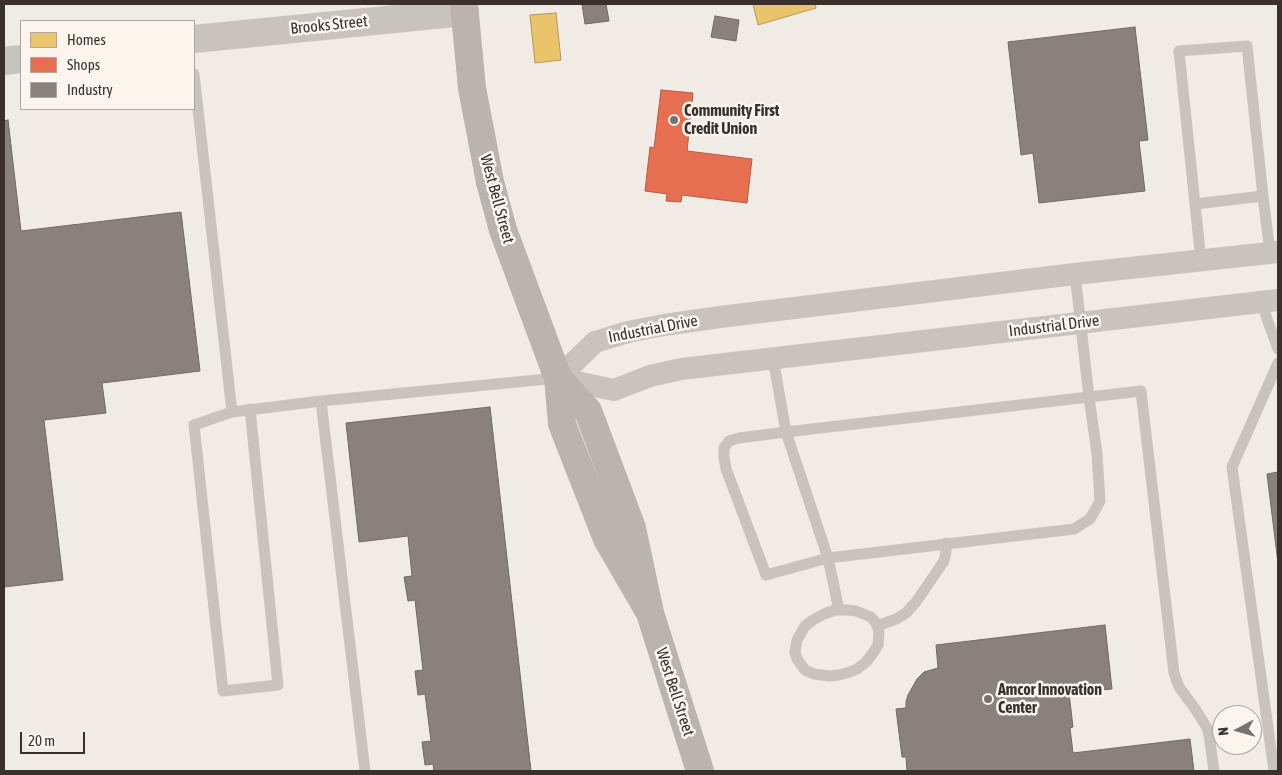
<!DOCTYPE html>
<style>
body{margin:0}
#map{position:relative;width:1282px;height:775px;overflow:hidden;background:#f0ebe5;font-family:"Asap Condensed",sans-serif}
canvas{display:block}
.frame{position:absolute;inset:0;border:5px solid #3b302b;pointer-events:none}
.legend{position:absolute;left:20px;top:20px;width:175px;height:90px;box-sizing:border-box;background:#fbf5ee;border:1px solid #aea6a0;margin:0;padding:6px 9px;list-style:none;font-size:15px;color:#3b302b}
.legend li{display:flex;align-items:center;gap:10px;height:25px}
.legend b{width:25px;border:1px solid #aea6a0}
.north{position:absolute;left:1212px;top:705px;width:50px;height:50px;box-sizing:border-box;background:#fbf5ee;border:1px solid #aea6a0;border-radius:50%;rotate:264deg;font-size:14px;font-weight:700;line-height:20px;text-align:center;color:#3b302b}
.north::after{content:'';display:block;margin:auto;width:18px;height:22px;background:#7a716c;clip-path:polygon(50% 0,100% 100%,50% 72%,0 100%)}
.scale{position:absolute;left:20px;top:732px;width:65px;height:22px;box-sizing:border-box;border:2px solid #3b302b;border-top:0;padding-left:6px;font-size:15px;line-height:18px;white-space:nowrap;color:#3b302b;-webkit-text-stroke:4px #fbf5ee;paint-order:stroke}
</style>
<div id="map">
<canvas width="1282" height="775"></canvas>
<div class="frame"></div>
<ul class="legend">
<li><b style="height:14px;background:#e9c46a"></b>Homes</li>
<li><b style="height:14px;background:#e76f51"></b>Shops</li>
<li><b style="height:14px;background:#8a817c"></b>Industry</li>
</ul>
<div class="north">N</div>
<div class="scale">20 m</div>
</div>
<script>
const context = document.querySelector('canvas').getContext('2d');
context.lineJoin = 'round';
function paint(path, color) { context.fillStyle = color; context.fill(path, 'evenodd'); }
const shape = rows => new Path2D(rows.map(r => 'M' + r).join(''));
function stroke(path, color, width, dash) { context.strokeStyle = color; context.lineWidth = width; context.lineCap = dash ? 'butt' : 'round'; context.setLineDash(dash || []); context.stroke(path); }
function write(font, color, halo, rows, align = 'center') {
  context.font = font + ' "Asap Condensed",sans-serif'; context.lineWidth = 5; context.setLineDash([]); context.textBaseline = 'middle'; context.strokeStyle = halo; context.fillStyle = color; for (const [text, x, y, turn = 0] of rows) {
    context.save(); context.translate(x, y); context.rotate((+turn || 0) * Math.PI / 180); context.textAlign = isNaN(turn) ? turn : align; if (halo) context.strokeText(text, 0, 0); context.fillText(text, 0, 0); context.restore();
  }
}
const homes = shape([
 [753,4,815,4,816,8,758,25,753,4],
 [556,13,561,60,535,63,530,15,556,13]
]);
paint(homes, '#e9c46a');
stroke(homes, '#b59857', 1);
const shops = shape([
 [661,90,693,93,687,151,752,159,747,203,682,195,681,202,666,201,667,194,645,191,650,147,654,148,661,90]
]);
paint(shops, '#e76f51');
stroke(shops, '#b35c46', 1);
const industry = shape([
 [582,4,606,4,609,21,585,24,582,4],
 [715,16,739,20,736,41,711,37,715,16],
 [1135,27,1148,140,1139,141,1145,191,1039,203,1033,153,1021,155,1008,42,1135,27],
 [8,120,21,231,181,212,200,371,102,383,106,413,44,420,63,580,4,587,4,121,8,120],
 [490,407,531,771,434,771,433,764,425,765,422,742,431,741,425,694,418,695,415,671,423,670,415,600,408,601,404,577,412,576,408,536,359,542,346,423,490,407],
 [1278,472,1278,563,1267,474,1278,472],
 [1105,625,1112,689,1069,693,1073,727,1070,728,1073,753,1190,739,1194,771,907,771,906,757,902,757,896,709,906,708,906,702,908,695,917,679,924,672,938,668,936,645,1105,625]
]);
paint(industry, '#8a817c');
stroke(industry, '#726964', 1);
stroke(shape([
 [1247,46,1263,196,1195,204,1179,51,1247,46],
 [194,74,232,412,321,401,558,378],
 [1263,196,1270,253],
 [1195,204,1201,261],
 [1075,274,1089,397,1141,391,1174,673,1179,687,1196,710,1207,728,1209,735,1214,771],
 [1261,302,1278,349],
 [773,358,786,432,828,558,1074,529,1090,519,1100,501,1097,454,1089,397,786,432,739,438,729,441,724,448,724,457,726,469,766,575,828,558,839,610],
 [321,401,365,771],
 [232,412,194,425,223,691,278,685,250,409],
 [835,610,848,610,856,611,871,617,876,623,879,632,878,645,873,653,866,662,857,669,850,672,839,675,830,676,814,674,805,670,797,659,795,652,797,640,805,626,813,620,824,614,835,610],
 [877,626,896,619,906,613,916,602,944,561,946,552,946,543],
 [1274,771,1232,467,1278,363]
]), '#c9c3be', 11);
stroke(shape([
 [558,378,595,342,628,332,664,325,720,317,1075,274,1278,252],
 [558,378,614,390,650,376,681,369,1278,300]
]), '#c9c3be', 22);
stroke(shape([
 [194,39,465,12],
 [4,61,21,59]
]), '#c9c3be', 28);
stroke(shape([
 [464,4,472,88,490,182,503,230,558,378,562,424,607,539,650,613],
 [558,378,588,411,632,528,650,613,700,771]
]), '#bab3ae', 28);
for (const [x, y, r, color] of [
 [674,120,5,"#7a716c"],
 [988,699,5,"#7a716c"]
]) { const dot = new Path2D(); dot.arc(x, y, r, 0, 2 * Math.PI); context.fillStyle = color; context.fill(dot); stroke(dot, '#fbf5ee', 2); }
write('16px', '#3b302b', '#fbf5ee', [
 ["Brooks Street",329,25,-6],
 ["West Bell Street",497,199,75],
 ["Industrial Drive",1054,326,-7],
 ["Industrial Drive",653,329,-11],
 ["West Bell Street",675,692,72]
]);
write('bold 16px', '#3b302b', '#fbf5ee', [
 ["Community First",684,111],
 ["Credit Union",684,129],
 ["Amcor Innovation",998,690],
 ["Center",998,708]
], 'left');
</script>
